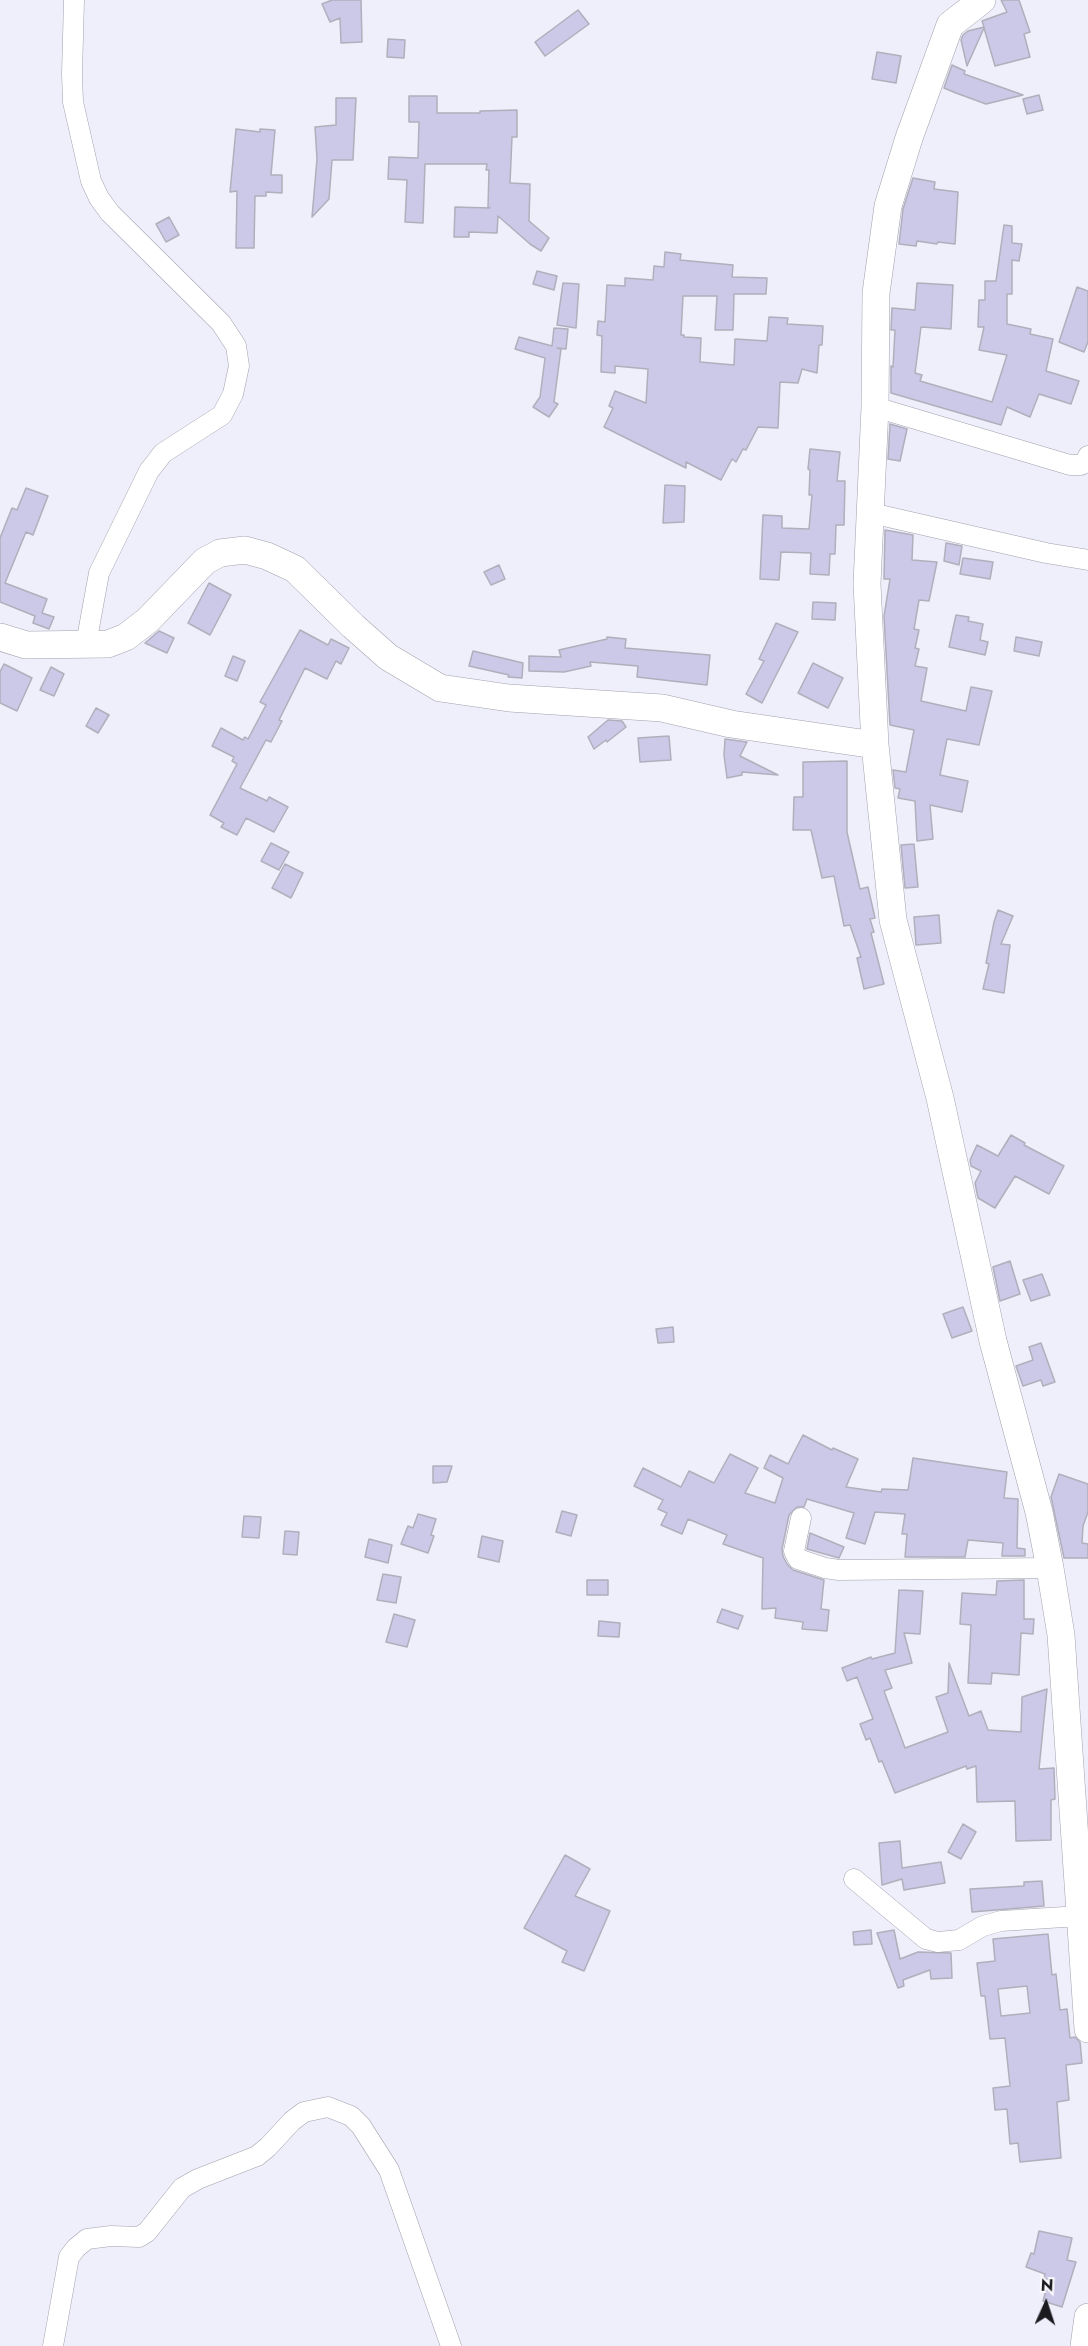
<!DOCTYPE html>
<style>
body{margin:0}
#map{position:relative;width:1088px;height:2346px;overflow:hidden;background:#efeefb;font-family:Jost,sans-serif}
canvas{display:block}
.north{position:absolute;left:1016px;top:2274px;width:60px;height:60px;-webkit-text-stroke:4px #fdfcff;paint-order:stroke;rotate:3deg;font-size:16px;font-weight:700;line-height:24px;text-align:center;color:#1b1a1f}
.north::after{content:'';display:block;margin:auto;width:21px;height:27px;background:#1b1a1f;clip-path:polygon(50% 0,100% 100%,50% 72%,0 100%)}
</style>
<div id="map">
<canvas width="1088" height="2346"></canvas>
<div class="north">N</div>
</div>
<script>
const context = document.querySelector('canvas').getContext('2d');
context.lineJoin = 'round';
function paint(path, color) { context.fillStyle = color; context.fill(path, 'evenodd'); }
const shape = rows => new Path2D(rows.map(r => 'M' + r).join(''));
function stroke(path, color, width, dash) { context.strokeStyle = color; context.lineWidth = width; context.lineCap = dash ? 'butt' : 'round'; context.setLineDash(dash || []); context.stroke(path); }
const building = shape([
 [332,0,361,0,362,42,341,43,340,18,330,22,322,4,332,0],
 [1001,0,1019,0,1030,32,1024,34,1030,57,995,66,984,28,967,66,961,40,963,35,968,31,984,27,982,21,1007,12,1001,0],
 [578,10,589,24,545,56,535,42,578,10],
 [388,39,405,40,404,58,387,57,388,39],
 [877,52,901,56,896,83,872,79,877,52],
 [952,65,965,71,964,74,1023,95,986,104,956,93,944,88,952,65],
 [1039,95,1043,110,1027,114,1023,99,1039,95],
 [409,96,437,96,437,113,480,113,480,111,517,110,517,137,512,137,510,183,530,184,529,221,549,238,541,251,530,244,498,216,497,233,469,232,469,237,454,237,455,207,490,208,488,207,489,170,486,170,487,164,425,164,423,223,405,222,407,180,388,179,389,157,418,158,419,122,409,122,409,96],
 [336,98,356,98,353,160,332,160,329,199,312,217,317,159,315,127,336,125,336,98],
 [236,129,260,132,260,129,275,130,271,175,282,175,282,193,266,192,266,196,255,196,254,248,236,248,237,191,230,192,236,129],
 [913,178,935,182,934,189,958,192,955,244,938,242,937,244,917,241,916,246,899,244,903,209,913,178],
 [169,217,179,235,166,242,156,224,169,217],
 [1004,225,1012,226,1012,243,1022,244,1019,261,1012,260,1012,294,1007,294,1007,324,1031,329,1030,334,1053,339,1046,371,1079,381,1071,404,1039,394,1030,417,1007,407,1001,425,891,393,891,366,893,367,895,330,891,330,892,308,915,310,917,283,953,285,951,329,921,327,915,373,922,375,920,381,992,402,1007,355,979,350,984,327,978,327,979,300,985,300,985,281,996,281,1004,225],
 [665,252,681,254,680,260,733,265,732,277,767,278,766,294,734,294,733,330,715,330,717,296,683,296,681,335,684,335,684,337,701,338,700,362,734,365,735,339,767,341,769,317,788,318,787,324,823,326,822,345,819,345,817,373,802,369,798,383,780,382,778,428,758,427,746,450,743,449,736,462,732,459,721,480,686,462,686,468,604,427,613,408,609,406,615,391,646,403,648,369,615,366,615,373,601,372,602,336,597,335,598,321,605,322,607,285,625,286,625,278,653,280,654,266,664,267,665,252],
 [537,271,557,276,554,290,533,284,537,271],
 [563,283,579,284,576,328,557,325,563,283],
 [1077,287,1088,291,1088,342,1084,352,1059,342,1077,287],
 [554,328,568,329,566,349,557,348,561,349,554,402,558,404,549,417,533,407,540,397,545,358,515,349,519,337,552,346,554,328],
 [890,424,907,429,900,461,888,459,890,424],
 [810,449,840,452,837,481,845,481,844,525,836,525,835,554,830,554,829,575,810,574,811,553,781,552,779,580,760,579,763,515,782,516,782,528,809,529,812,495,809,495,810,470,808,469,810,449],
 [665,485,685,486,684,522,663,523,665,485],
 [26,488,48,496,33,535,26,532,5,583,47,599,42,613,54,617,49,629,33,623,35,616,0,602,0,538,12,508,17,510,26,488],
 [885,530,913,535,912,560,937,562,929,601,919,600,914,629,919,630,915,648,919,649,915,666,927,668,921,701,966,711,971,687,992,691,979,745,947,739,940,775,968,781,962,812,930,805,933,839,917,841,915,801,898,798,900,789,895,788,893,770,906,772,914,730,890,725,884,616,890,579,884,579,885,530],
 [946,543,962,546,959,565,944,561,946,543],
 [963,558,993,562,990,579,960,574,963,558],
 [499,565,505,579,491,585,484,572,499,565],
 [209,583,231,595,210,635,188,623,209,583],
 [813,602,836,603,835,620,812,619,813,602],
 [956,615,969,617,968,621,983,624,980,640,988,642,985,655,949,647,956,615],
 [776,623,798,632,762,703,746,694,764,661,759,659,776,623],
 [300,630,328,645,331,639,349,648,341,664,336,661,327,679,305,668,279,720,282,721,271,742,266,740,240,788,267,801,269,797,288,807,274,832,246,818,237,835,221,827,224,823,210,815,237,764,232,761,234,757,212,746,221,728,243,740,245,737,248,739,266,705,260,702,300,630],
 [159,631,174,638,167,653,145,643,159,631],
 [607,637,626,639,625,648,710,655,707,685,637,677,638,666,590,662,591,666,564,672,529,671,529,656,561,657,559,650,607,639,607,637],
 [1016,637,1042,642,1039,656,1014,651,1016,637],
 [473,651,523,663,522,678,508,677,509,675,469,666,473,651],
 [233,656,245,661,237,681,225,676,233,656],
 [813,663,843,678,828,708,798,693,813,663],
 [4,664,32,678,17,711,0,703,0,672,4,664],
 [51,667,64,674,54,696,40,690,51,667],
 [96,708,109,715,98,733,86,726,96,708],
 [608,720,622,721,626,727,607,742,606,740,594,749,588,737,608,720],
 [669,736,671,760,640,762,638,738,669,736],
 [725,739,747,742,740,756,778,775,742,772,742,775,727,778,724,755,725,739],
 [847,761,847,832,860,889,868,887,875,918,870,919,874,932,871,933,884,984,864,989,857,958,861,957,850,925,844,926,834,876,822,878,811,830,793,830,794,797,803,797,803,762,847,761],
 [271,843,289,852,279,870,261,861,271,843],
 [914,844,918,887,905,888,901,845,914,844],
 [285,864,303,873,291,898,272,888,285,864],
 [998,910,1013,916,1001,944,1010,945,1004,993,983,989,989,964,986,963,994,922,998,910],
 [939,915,941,943,916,945,914,917,939,915],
 [1011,1135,1025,1143,1024,1145,1064,1166,1049,1194,1015,1176,995,1208,978,1198,975,1183,981,1171,971,1166,970,1160,977,1145,998,1156,1011,1135],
 [1010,1261,1020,1294,1000,1301,993,1267,1010,1261],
 [1042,1274,1050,1295,1031,1301,1023,1280,1042,1274],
 [963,1307,972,1331,952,1338,943,1314,963,1307],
 [673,1327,674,1342,658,1343,656,1329,673,1327],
 [1041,1343,1055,1382,1043,1386,1041,1380,1023,1386,1016,1366,1033,1360,1029,1347,1041,1343],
 [803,1435,832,1450,833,1448,858,1459,846,1487,881,1492,882,1489,908,1490,913,1458,1007,1472,1004,1498,1018,1499,1017,1548,1025,1549,1025,1556,1002,1556,1003,1543,968,1540,965,1557,905,1557,907,1534,902,1534,905,1514,875,1512,865,1544,846,1538,854,1513,807,1499,804,1507,797,1507,789,1515,782,1549,783,1556,787,1564,793,1570,824,1580,821,1609,829,1610,827,1631,802,1629,803,1622,775,1618,776,1608,762,1609,763,1558,723,1544,727,1535,688,1519,682,1534,661,1525,667,1513,658,1509,663,1500,634,1486,643,1468,681,1487,689,1471,714,1483,730,1454,758,1468,745,1493,775,1503,783,1478,764,1468,770,1455,788,1464,803,1435],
 [433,1466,452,1466,447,1482,433,1483,433,1466],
 [1059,1474,1088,1484,1088,1512,1083,1526,1082,1543,1088,1544,1088,1558,1064,1558,1051,1497,1059,1474],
 [562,1511,577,1515,571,1536,556,1532,562,1511],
 [418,1514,436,1519,431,1535,434,1536,428,1553,401,1544,408,1526,413,1528,418,1514],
 [244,1516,261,1517,259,1538,242,1537,244,1516],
 [285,1531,299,1532,297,1555,283,1554,285,1531],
 [810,1533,844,1547,839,1558,807,1549,810,1533],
 [482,1536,503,1541,499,1562,478,1557,482,1536],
 [369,1539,392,1545,388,1563,365,1557,369,1539],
 [383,1574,401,1577,396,1603,377,1600,383,1574],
 [587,1580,608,1580,608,1595,587,1595,587,1580],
 [1024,1580,1024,1619,1034,1619,1033,1634,1021,1633,1019,1675,992,1673,991,1684,968,1683,971,1625,960,1624,962,1593,996,1595,997,1581,1024,1580],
 [899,1590,923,1591,920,1634,904,1633,912,1663,885,1670,892,1688,884,1691,905,1748,948,1732,936,1697,948,1693,949,1663,969,1716,981,1711,988,1730,1021,1732,1022,1697,1047,1689,1039,1769,1054,1768,1055,1799,1051,1800,1051,1840,1016,1841,1015,1801,977,1802,976,1766,967,1769,966,1766,895,1793,882,1761,879,1762,870,1738,866,1740,860,1724,873,1719,857,1677,847,1681,842,1668,871,1657,872,1659,895,1653,899,1590],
 [722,1609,743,1616,738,1629,717,1622,722,1609],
 [394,1614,415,1620,407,1647,386,1642,394,1614],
 [599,1621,620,1623,619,1637,598,1636,599,1621],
 [963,1824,976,1832,961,1859,948,1852,963,1824],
 [900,1841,902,1868,941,1862,945,1883,904,1890,902,1879,882,1885,879,1843,900,1841],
 [565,1855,590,1869,575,1896,610,1911,584,1971,562,1962,567,1951,524,1928,565,1855],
 [1042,1881,1044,1906,972,1912,970,1889,1024,1886,1024,1882,1042,1881],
 [871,1930,872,1944,854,1945,853,1932,871,1930],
 [894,1930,900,1959,918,1952,951,1953,952,1978,931,1979,930,1970,903,1980,904,1986,898,1988,877,1933,894,1930],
 [1048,1934,1052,1975,1056,1974,1060,2010,1067,2009,1070,2038,1075,2037,1080,2042,1082,2063,1066,2065,1069,2100,1057,2102,1061,2158,1020,2162,1018,2143,1010,2144,1007,2109,995,2110,993,2088,1010,2086,1005,2038,990,2039,985,1996,981,1996,977,1963,995,1961,993,1939,1048,1934],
 [1027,1986,1030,2013,1001,2016,998,1989,1027,1986],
 [1039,2231,1072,2238,1067,2260,1076,2262,1062,2307,1043,2301,1049,2280,1044,2278,1045,2274,1026,2267,1031,2253,1034,2254,1039,2231]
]);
paint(building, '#ccc8e7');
stroke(building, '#b0afbb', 1.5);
const street = shape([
 [74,0,72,74,73,102,91,181,99,198,110,213,221,323,236,346,239,366,233,394,222,415,163,453,149,471,99,573,86,644],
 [875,407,1070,465,1081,465,1086,462,1088,456],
 [871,513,1046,553,1088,560],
 [801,1518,794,1551,798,1559,825,1568,839,1570,1050,1568],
 [854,1879,926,1939,938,1942,959,1940,983,1926,1001,1921,1080,1916],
 [53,2346,69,2257,76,2248,87,2239,111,2236,139,2237,147,2232,182,2188,198,2179,257,2156,268,2147,292,2121,304,2112,328,2107,351,2116,361,2126,389,2170,451,2346]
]);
const secondary = shape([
 [982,0,950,25,909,138,888,206,876,293,875,407,867,584,875,745,893,920,940,1098,993,1341,1039,1512,1050,1568,1061,1635,1088,2029],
 [0,637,26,645,108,644,126,637,148,620,205,561,220,553,245,550,267,556,295,569,353,626,388,657,440,688,509,698,662,708,731,724,875,745],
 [1084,2346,1088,2317]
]);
stroke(street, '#a2a1ad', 21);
stroke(secondary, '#a2a1ad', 28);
stroke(street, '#fff', 20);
stroke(secondary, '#fff', 27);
</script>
